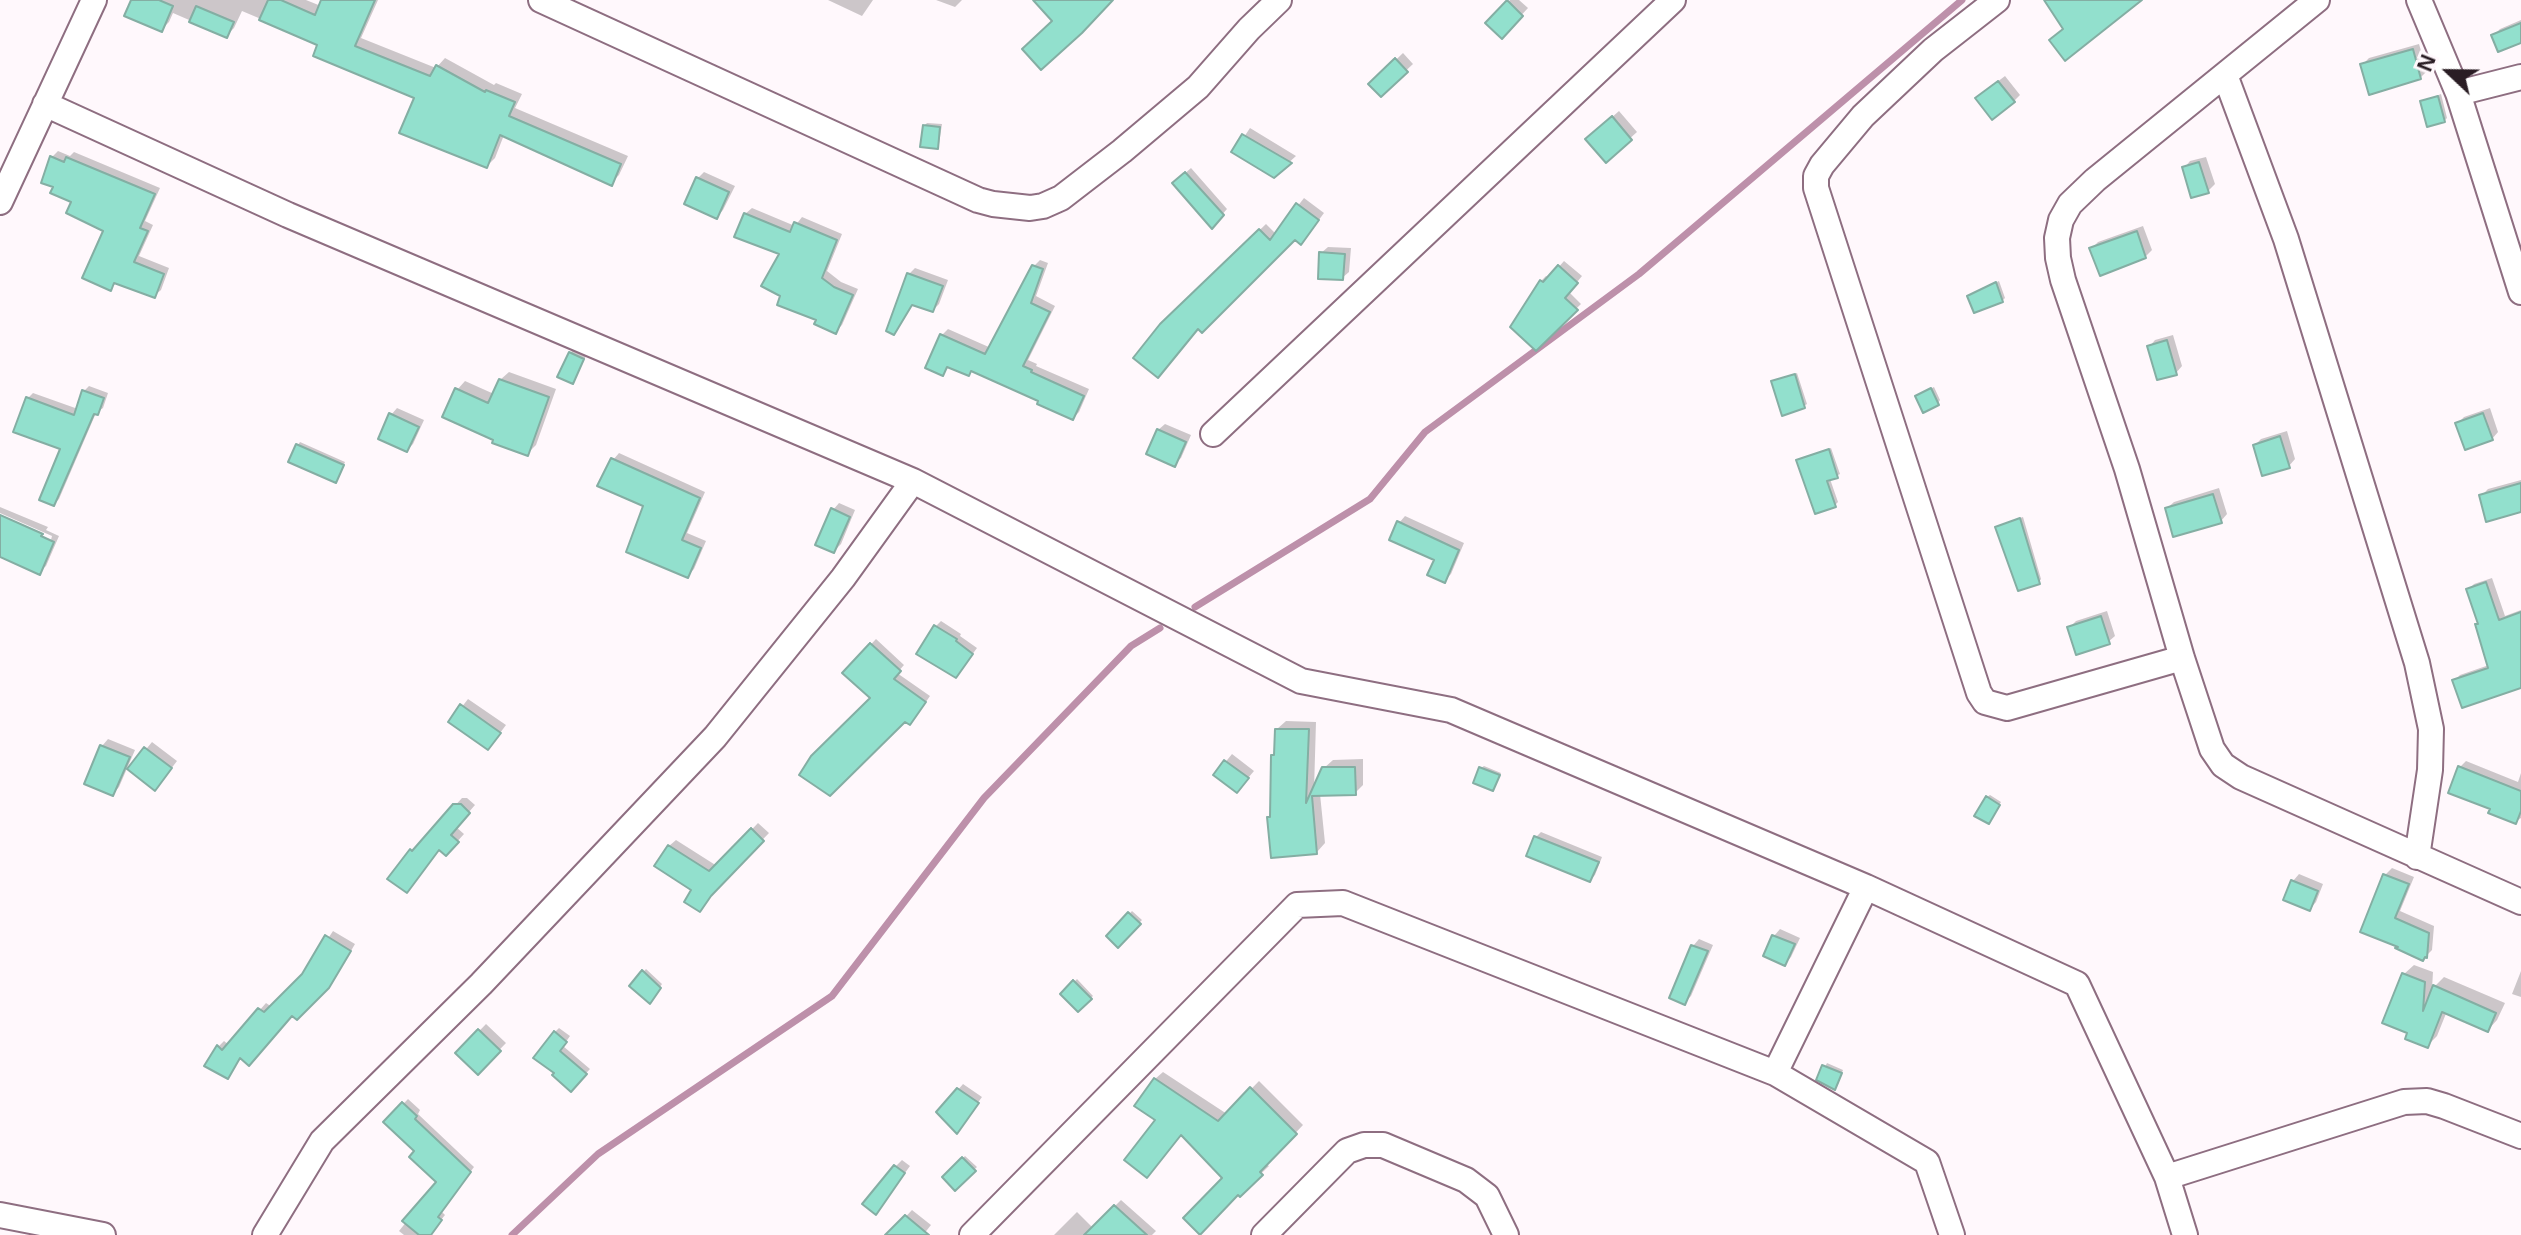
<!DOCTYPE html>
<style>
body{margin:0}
#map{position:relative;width:2521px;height:1235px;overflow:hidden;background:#fff8fc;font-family:Helvetica,sans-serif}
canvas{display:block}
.north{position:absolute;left:2409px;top:32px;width:80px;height:80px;-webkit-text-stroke:6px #fff8fc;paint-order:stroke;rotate:292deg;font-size:22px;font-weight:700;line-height:32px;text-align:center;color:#2a1d24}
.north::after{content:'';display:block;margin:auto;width:28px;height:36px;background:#2a1d24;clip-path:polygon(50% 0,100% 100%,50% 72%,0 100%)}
</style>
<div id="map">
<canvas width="2521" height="1235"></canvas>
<div class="north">N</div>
</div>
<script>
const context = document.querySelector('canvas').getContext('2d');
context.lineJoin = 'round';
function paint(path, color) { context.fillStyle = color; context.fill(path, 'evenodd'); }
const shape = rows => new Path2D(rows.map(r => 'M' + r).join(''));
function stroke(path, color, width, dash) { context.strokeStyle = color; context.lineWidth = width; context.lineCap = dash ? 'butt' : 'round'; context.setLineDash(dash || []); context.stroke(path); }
paint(shape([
 [133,0,306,0,321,6,324,0,378,0,361,38,436,68,445,58,494,85,496,83,522,94,515,108,628,156,619,175,611,183,504,135,495,158,487,166,417,97,320,44,242,11,234,28,226,36,173,13,169,22,161,30],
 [828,0,873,0,862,16],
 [936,0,962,0,955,7],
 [1510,0,1519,0,1528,8,1502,36,1488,22],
 [2521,20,2521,41,2494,35,2500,29],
 [2419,44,2427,71,2420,78,2362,65,2369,58],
 [1403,53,1413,64,1381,94,1371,84],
 [2005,76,2020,95,2014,101,1984,92],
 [2441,94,2447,118,2444,121,2423,101],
 [1619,111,1637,132,1606,160,1594,133],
 [927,123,942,124,939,144,937,147,924,126],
 [1250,128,1296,156,1274,176,1234,152],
 [58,151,70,156,74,152,160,188,145,221,153,225,139,256,169,268,161,290,154,296,117,282,111,288,105,230,56,185,52,157],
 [2206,157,2215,184,2208,191,2184,168,2190,161],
 [1191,168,1227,209,1212,226,1174,183],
 [704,172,735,186,723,210,717,217,698,178],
 [1304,198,1324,213,1307,236,1295,238,1198,327,1161,325,1266,224,1276,234],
 [752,208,795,226,802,217,842,234,827,271,841,282,858,289,842,325,836,331,783,295,781,253,745,214],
 [2143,226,2152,250,2145,257,2092,248,2098,242],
 [1328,247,1351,248,1349,272,1342,278,1321,253],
 [1040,260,1048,263,1036,296,1055,306,1028,360,1037,364,1036,366,1089,389,1079,412,1073,418,1041,400,972,370,968,374,950,366,942,373,942,335,948,329,991,348,1034,266],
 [1564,261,1582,276,1569,292,1581,304,1536,348,1541,281,1546,276,1549,278],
 [915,268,948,280,939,304,933,310,914,303,894,332,909,274],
 [1999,281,2005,298,2002,301,1972,294],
 [2173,335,2182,366,2176,373,2149,347,2155,340],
 [573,350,586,356,575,379,570,353],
 [509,372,556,389,536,445,528,453,457,390,465,381,494,394,500,380],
 [1797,373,1807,404,1804,406,1773,382],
 [89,386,108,393,103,408,96,413,59,499,54,504,63,448,28,398,33,393,78,409,84,391],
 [1934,387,1940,400,1938,403,1920,394],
 [397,408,424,420,413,444,407,450,391,415],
 [2490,408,2498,432,2492,439,2458,423,2464,417],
 [1165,424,1191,435,1181,458,1174,464,1158,430],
 [2287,431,2295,459,2289,466,2255,445,2261,439],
 [300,442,345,462,338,478,298,445],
 [1831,448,1840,474,1830,479,1838,502,1835,505,1798,461],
 [619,453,705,492,687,533,706,541,694,569,688,575,645,505,613,460],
 [2521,480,2521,510,2482,495,2488,489],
 [2219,488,2227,514,2221,521,2167,508,2174,502],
 [839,503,855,510,841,544,834,551,833,510],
 [0,507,48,527,46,530,59,536,46,566,39,572,0,556,0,518,51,540,52,536,0,513],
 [1405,516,1464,543,1451,574,1444,581,1437,559,1399,523],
 [2023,517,2041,579,2039,582,2000,525],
 [2492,578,2505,616,2521,610,2521,686,2455,680,2460,675,2489,665,2480,623,2468,590,2474,584],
 [2107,611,2115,636,2108,642,2069,628,2076,621],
 [941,621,961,634,960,636,977,648,960,671,936,626],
 [876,639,904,665,897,673,930,696,915,718,905,719,873,698,845,672],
 [468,699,506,725,494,741,451,721],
 [1286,721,1316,722,1314,790,1324,768,1333,760,1363,759,1363,785,1355,793,1320,794,1325,843,1317,852,1272,815,1273,756,1276,752,1277,729],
 [108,739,135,750,119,787,113,794,87,783,102,746],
 [152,742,177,761,161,782,130,769],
 [1232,754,1254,771,1243,784,1215,775],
 [2466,761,2518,782,2521,773,2521,818,2515,822,2492,808,2451,792,2460,767],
 [1484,766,1501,773,1493,789,1481,768],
 [1990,795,2001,802,1991,819,1987,797],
 [462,798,467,798,475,805,456,827,464,834,446,854,440,848,413,884,411,850,419,845],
 [758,823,769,833,717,887,700,910,694,889,669,846,676,840,717,866],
 [1541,832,1602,857,1595,875,1590,880,1528,855,1536,837],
 [2392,868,2414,877,2400,911,2434,926,2432,950,2426,956,2399,948,2385,875],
 [2299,874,2323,884,2316,902,2310,909,2293,881],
 [1132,911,1142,920,1118,945,1109,936],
 [1780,929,1800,938,1791,957,1785,964,1765,955,1774,936],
 [333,931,355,944,334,980,297,1017,293,1013,241,1057,228,1077,218,1047,224,1041,229,1045,266,1003,272,1007,304,975],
 [1699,939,1713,945,1691,996,1685,1002,1672,997,1693,946],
 [2414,965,2433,972,2432,989,2444,977,2505,1003,2497,1020,2488,1030,2447,1011,2437,1036,2427,1046,2404,974],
 [646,969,662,984,652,999,632,985],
 [2521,971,2521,997,2512,994],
 [1077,979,1093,996,1078,1009,1063,994],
 [486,1024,506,1043,478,1072,458,1053],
 [559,1028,570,1036,563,1046,590,1069,571,1089,555,1075,555,1032],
 [1827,1063,1843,1070,1837,1085,1819,1079],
 [1163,1072,1227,1114,1259,1081,1303,1125,1266,1164,1269,1166,1240,1194,1182,1133,1158,1120,1155,1079],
 [963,1084,982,1097,961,1126,939,1112],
 [408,1099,420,1110,418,1114,474,1167,441,1211,445,1215,429,1235,404,1235,399,1231,439,1181,417,1151,386,1122],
 [965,1156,977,1167,955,1188,944,1177],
 [902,1160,910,1166,876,1213,896,1166],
 [1121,1200,1156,1231,1152,1235,1054,1235,1077,1212,1093,1228],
 [912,1210,931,1225,923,1235,904,1235,895,1228]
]), '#0003');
stroke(shape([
 [1195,607,1370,499,1425,432,1639,274,1962,0],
 [512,1235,598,1154,832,996,984,798,1131,646,1160,628]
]), '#bd90aa', 7);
const building = shape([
 [131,0,159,0,173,6,162,32,124,16,131,0],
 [268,0,281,0,315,15,321,0,375,0,355,46,430,76,436,65,485,92,486,90,515,102,509,116,621,164,612,186,500,135,487,168,399,133,414,98,313,56,317,45,259,20,268,0],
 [1033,0,1113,0,1082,33,1041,70,1022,49,1052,21,1033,0],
 [1507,0,1523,16,1502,39,1485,23,1507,0],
 [2044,0,2142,0,2065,61,2049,40,2063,29,2044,0],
 [196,6,234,22,227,38,189,22,196,6],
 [2521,23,2521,43,2498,52,2491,35,2521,23],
 [2413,49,2421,79,2369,95,2360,64,2413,49],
 [1395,58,1408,72,1381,97,1368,84,1395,58],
 [1998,81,2015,102,1992,120,1975,98,1998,81],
 [2438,96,2445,122,2427,127,2420,101,2438,96],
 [1612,116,1632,140,1606,163,1585,139,1612,116],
 [923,125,940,127,938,149,920,147,923,125],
 [1242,134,1292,163,1274,178,1231,152,1242,134],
 [50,156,64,162,66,157,155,194,140,228,148,231,134,262,164,274,155,298,114,283,111,291,82,278,103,231,66,213,71,202,50,193,53,187,41,183,50,156],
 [2199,162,2209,193,2191,198,2182,167,2199,162],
 [1185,172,1224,215,1212,229,1172,183,1185,172],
 [696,177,729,192,717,219,684,204,696,177],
 [1296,203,1319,220,1301,245,1295,240,1202,333,1198,329,1158,378,1133,358,1160,324,1259,229,1270,240,1296,203],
 [744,213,790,232,794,222,837,240,822,278,834,287,853,295,836,334,814,324,816,320,777,305,780,296,761,286,779,254,734,237,744,213],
 [2137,231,2146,258,2100,276,2089,248,2137,231],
 [1319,252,1345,254,1343,280,1318,279,1319,252],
 [1032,265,1043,269,1031,303,1050,312,1023,366,1032,370,1031,372,1084,396,1073,420,1037,404,1038,401,971,371,969,376,947,367,943,376,925,368,940,334,985,354,1032,265],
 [1558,265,1578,283,1565,298,1578,310,1536,351,1510,327,1540,280,1543,282,1558,265],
 [907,273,943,286,933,312,912,305,894,335,886,331,907,273],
 [1996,282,2003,302,1974,313,1967,296,1996,282],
 [2167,340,2177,375,2157,380,2147,346,2167,340],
 [569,352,584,359,573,384,557,377,569,352],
 [1795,374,1805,408,1782,416,1771,381,1795,374],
 [499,379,549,397,528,456,492,443,493,440,442,417,455,388,488,403,499,379],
 [1931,388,1939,405,1923,413,1915,396,1931,388],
 [82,390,104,398,98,415,94,414,54,506,39,500,60,449,13,432,26,397,74,415,82,390],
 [389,413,419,427,407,452,378,439,389,413],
 [2483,413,2493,440,2465,450,2455,423,2483,413],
 [1157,429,1186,442,1175,467,1146,454,1157,429],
 [2280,436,2290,468,2262,476,2253,445,2280,436],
 [296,444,344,465,336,483,288,462,296,444],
 [1829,449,1838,478,1827,481,1836,507,1815,514,1796,460,1829,449],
 [611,458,700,498,682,540,701,548,688,578,626,552,643,506,597,486,611,458],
 [2521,483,2521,512,2486,522,2479,495,2521,483],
 [2213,494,2222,523,2173,537,2165,508,2213,494],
 [831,508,850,517,834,553,815,545,831,508],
 [0,515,43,534,41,536,54,542,40,575,0,557,0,515],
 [2020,518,2040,584,2018,591,1995,527,2020,518],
 [1397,521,1459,550,1445,583,1427,575,1434,560,1389,540,1397,521],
 [2486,582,2499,620,2521,612,2521,688,2462,708,2452,680,2488,668,2475,624,2478,624,2466,589,2486,582],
 [2101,616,2110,644,2076,655,2067,627,2101,616],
 [934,625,957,639,956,641,973,654,956,678,916,654,934,625],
 [870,643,901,671,894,679,926,702,910,725,905,722,830,796,799,775,811,756,870,698,842,673,870,643],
 [460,704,501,733,488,750,448,722,460,704],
 [1275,729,1309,729,1306,803,1322,767,1355,767,1356,795,1312,796,1317,854,1271,858,1267,817,1270,817,1271,755,1274,755,1275,729],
 [100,745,130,757,113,796,84,784,100,745],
 [144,747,172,768,155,791,127,769,144,747],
 [1224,760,1249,778,1237,793,1213,775,1224,760],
 [2458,766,2521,791,2521,811,2516,824,2488,813,2490,809,2448,793,2458,766],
 [1479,767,1500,775,1493,791,1473,783,1479,767],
 [1986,796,2000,805,1989,824,1974,816,1986,796],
 [453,804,461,804,470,813,451,835,459,842,446,856,439,850,407,893,387,879,410,849,412,851,453,804],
 [751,828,764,841,711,896,700,912,684,902,691,890,654,866,668,845,709,871,751,828],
 [1534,836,1599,862,1590,882,1526,856,1534,836],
 [2383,874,2409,884,2395,918,2429,933,2427,958,2425,957,2423,961,2395,948,2398,947,2360,932,2383,874],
 [2291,880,2318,891,2310,911,2283,900,2291,880],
 [1128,912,1141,924,1118,948,1106,936,1128,912],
 [325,935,351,951,329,988,297,1020,292,1016,249,1066,240,1058,228,1079,204,1066,217,1045,222,1050,258,1008,264,1012,302,974,325,935],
 [1772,935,1795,944,1785,966,1763,956,1772,935],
 [1691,945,1708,951,1685,1005,1669,998,1691,945],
 [642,970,661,988,650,1004,629,986,642,970],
 [2402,973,2425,982,2423,1011,2433,985,2496,1013,2488,1032,2442,1012,2428,1048,2405,1039,2407,1033,2382,1023,2402,973],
 [1073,980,1092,999,1078,1012,1060,994,1073,980],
 [478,1029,501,1051,478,1075,455,1053,478,1029],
 [554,1031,567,1042,560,1051,587,1074,571,1092,552,1075,554,1073,533,1058,554,1031],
 [1822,1065,1842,1073,1835,1090,1816,1080,1822,1065],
 [1154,1078,1218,1121,1250,1087,1297,1134,1260,1172,1263,1175,1240,1197,1238,1195,1200,1235,1183,1218,1222,1178,1181,1135,1147,1178,1124,1160,1155,1120,1134,1106,1154,1078],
 [957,1088,979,1103,957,1134,936,1112,957,1088],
 [402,1102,417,1116,415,1119,471,1172,438,1217,442,1220,431,1235,419,1235,402,1221,436,1182,409,1157,414,1151,383,1122,402,1102],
 [962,1157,976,1171,955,1191,942,1177,962,1157],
 [894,1165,905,1173,876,1215,862,1204,894,1165],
 [1114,1205,1147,1235,1084,1235,1114,1205],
 [905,1215,929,1235,885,1235,905,1215]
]);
paint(building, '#92e0cd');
stroke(building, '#84aea3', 2);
const minor = shape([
 [541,0,978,200,993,204,1030,208,1043,206,1061,198,1122,151,1198,87,1249,29,1279,0],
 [1997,0,1933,50,1863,116,1822,165,1816,176,1816,188,1979,693,1985,702,2007,708,2182,658],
 [2317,0,2095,180,2070,204,2061,220,2057,238,2058,258,2063,280,2127,469,2182,658,2212,749,2223,765,2241,777,2521,902],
 [2419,0,2458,93,2521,292],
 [2225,75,2286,239,2417,663,2431,729,2430,770,2417,857],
 [2458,93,2521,77],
 [45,104,288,215,913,481,1301,681,1451,710,1866,887,2077,984,2167,1177,2185,1235],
 [0,202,94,0],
 [1213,434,1673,0],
 [1775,1073,1866,887],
 [2167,1177,2404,1102,2427,1101,2444,1106,2521,1136],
 [0,1215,103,1235],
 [265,1235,322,1141,481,984,715,737,843,578,913,481],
 [972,1235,1297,905,1343,903,1775,1073,1927,1162,1952,1235],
 [1264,1235,1347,1151,1364,1145,1383,1145,1466,1180,1487,1196,1506,1235]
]);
stroke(minor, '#8e6e81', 28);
stroke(minor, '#fff', 24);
</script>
